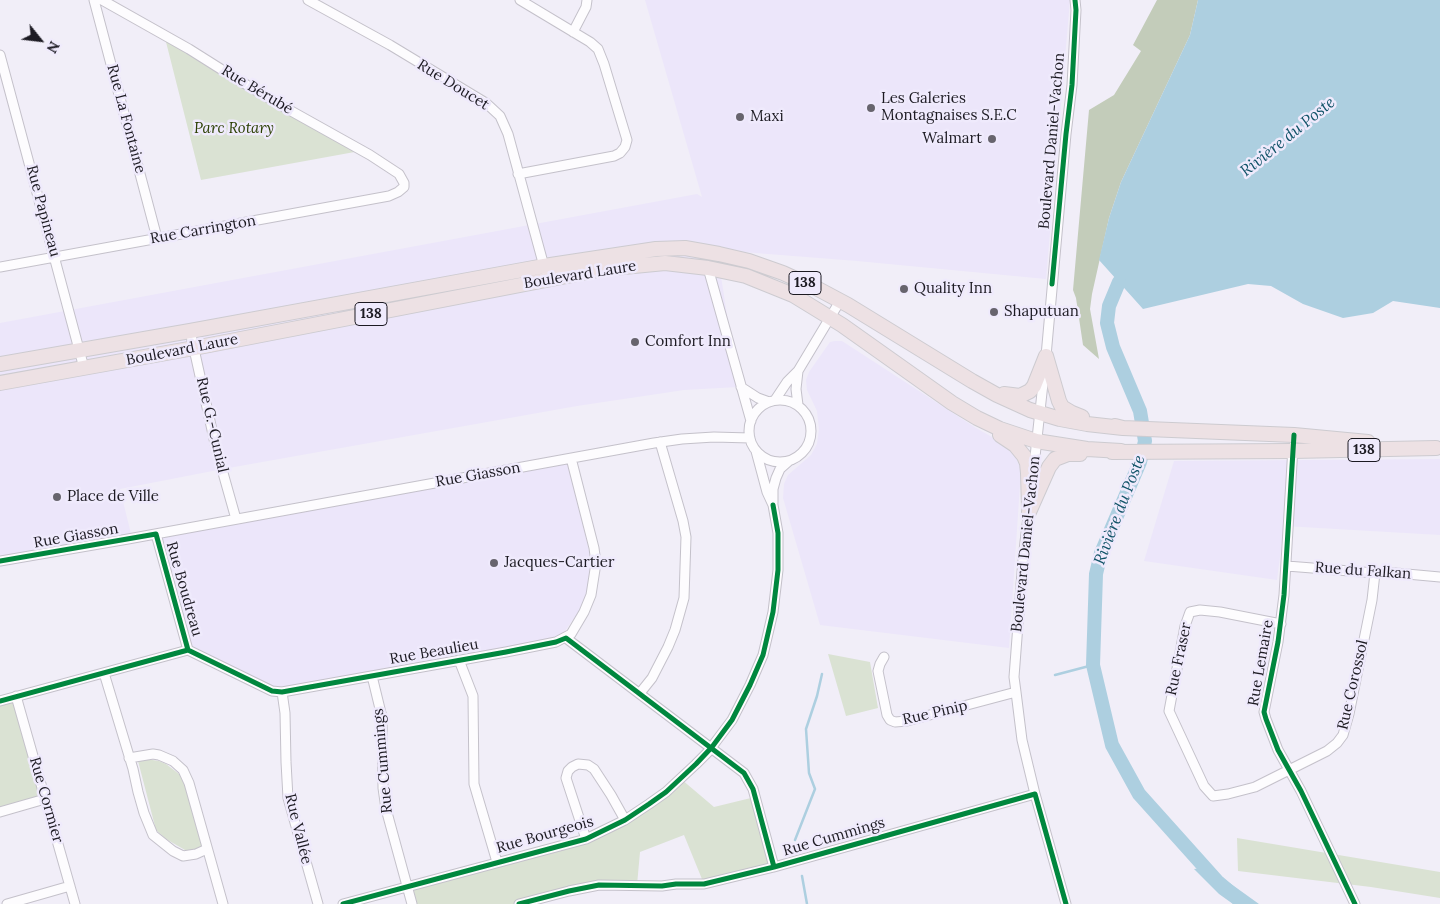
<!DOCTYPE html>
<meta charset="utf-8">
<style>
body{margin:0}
#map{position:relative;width:1440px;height:904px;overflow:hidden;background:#f1eef8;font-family:Lora,serif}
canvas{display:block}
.north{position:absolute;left:15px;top:15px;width:50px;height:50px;-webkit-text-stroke:4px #efeafc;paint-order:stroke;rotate:119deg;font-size:14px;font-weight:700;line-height:20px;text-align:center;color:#1c1a22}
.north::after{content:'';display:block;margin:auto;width:18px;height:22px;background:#1c1a22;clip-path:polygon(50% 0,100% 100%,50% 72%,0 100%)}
</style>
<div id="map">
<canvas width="1440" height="904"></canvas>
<div class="north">N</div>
</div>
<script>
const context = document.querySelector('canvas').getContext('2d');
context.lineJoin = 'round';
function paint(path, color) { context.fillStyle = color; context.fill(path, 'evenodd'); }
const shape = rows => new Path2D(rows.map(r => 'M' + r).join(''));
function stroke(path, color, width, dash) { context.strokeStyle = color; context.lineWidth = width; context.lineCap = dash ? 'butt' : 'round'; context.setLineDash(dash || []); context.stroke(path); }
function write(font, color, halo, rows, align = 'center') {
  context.font = font + ' Lora,serif'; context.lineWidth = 5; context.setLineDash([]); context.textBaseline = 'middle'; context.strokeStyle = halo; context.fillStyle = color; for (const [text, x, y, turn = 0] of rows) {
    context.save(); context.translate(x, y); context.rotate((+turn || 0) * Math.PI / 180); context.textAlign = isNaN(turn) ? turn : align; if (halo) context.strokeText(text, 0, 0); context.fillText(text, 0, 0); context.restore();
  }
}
paint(shape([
 [645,0,1070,0,1046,279,857,261,717,250,738,387,684,390,577,406,223,469,120,489,133,542,0,567,0,323,697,194,702,197],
 [835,341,842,341,976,428,1008,446,1015,455,1021,470,1009,648,820,625,783,498,784,484,788,475,811,455,817,444,819,429,817,411,807,390,806,380,809,372,830,342],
 [1440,459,1440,535,1284,526,1277,580,1144,561,1174,461],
 [569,463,591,560,586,598,579,611,565,631,556,639,277,689,190,647,159,535]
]), '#ece6fa');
paint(shape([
 [165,38,360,151,201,180],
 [828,654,870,662,878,708,846,716],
 [14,701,41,796,0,808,0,705],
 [146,759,159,761,166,764,183,777,203,847,191,850,185,850,166,839,156,830,138,761],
 [681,779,714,807,755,797,774,867,704,884,684,835,640,852,637,885,599,885,519,904,412,904,407,886,606,830],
 [1237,838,1440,872,1440,898,1371,887,1238,871]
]), '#dae2d3');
paint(shape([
 [1157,0,1198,0,1190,35,1121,182,1109,218,1092,294,1090,309,1099,359,1083,345,1076,298,1073,290,1089,110,1114,95,1141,51,1133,45]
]), '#c3ccba');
paint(shape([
 [1198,0,1440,0,1440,308,1393,301,1373,313,1343,318,1303,304,1271,286,1248,284,1143,309,1099,260,1109,218,1121,182,1190,35],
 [1210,867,1220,876,1259,904,1233,904,1219,894,1194,869]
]), '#adcfe0');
stroke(shape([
 [1055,675,1093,665],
 [795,840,815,789,809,773,806,729,817,696,822,674],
 [802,876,807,904]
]), '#adcfe0', 2.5);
stroke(shape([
 [1119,282,1109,306,1107,323,1113,347,1140,411,1145,441,1140,462,1101,553,1096,574,1093,665,1112,745,1139,794,1217,881,1244,904]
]), '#adcfe0', 14);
const minor = shape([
 [94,0,157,238],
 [308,0,390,45,486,103,500,116,508,134,545,270],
 [573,32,586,7,587,0],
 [0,55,84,368],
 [518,174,614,156,620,153,625,147,627,140,604,64,598,49,590,42,520,0],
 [0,267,389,196,398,192,404,187,404,183,399,174,370,155,284,107,235,78,189,49,102,0],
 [708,268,751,421],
 [190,331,216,448,236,519],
 [798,371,796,389,798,405],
 [741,387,758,398,769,402],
 [775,400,787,382,798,371,840,301],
 '749 431a31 31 0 1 1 62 0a31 31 0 1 1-62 0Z',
 [1293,447,1284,595,1278,642,1264,712,1266,719,1278,750,1301,791,1355,904],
 [1033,475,1046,356,1066,134,1072,85,1076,10,1075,0],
 [773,503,773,489,776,478,780,469,789,461],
 [1029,508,1023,559,1014,677,1016,692,1022,740,1035,794,1066,904],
 [156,534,188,650],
 [0,561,128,539,654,443,682,439,714,437,750,438],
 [1287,566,1375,573,1396,573,1440,577],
 [1281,624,1220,612,1200,610,1190,612,1185,626,1169,711,1204,786,1213,796,1228,794,1255,787,1327,751,1337,743,1343,735,1349,714,1372,600,1375,573],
 [566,638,744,773,753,789,774,867],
 [884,657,880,664,878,671,887,715,890,720,895,722,907,721,1016,692],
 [459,660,473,696,474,784,497,862],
 [104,673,133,769,138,792,144,813,153,835,173,851,183,856,196,854,207,849],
 [372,676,382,717,383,788,386,809,412,904],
 [282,692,285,713,286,762,288,798,318,904],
 [640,693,652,678,668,647,675,630,684,598,686,537,683,521,660,442],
 [16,696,75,904],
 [0,701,188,650,272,691,282,692,506,652,556,642,571,634,584,612,591,595,596,563,594,548,571,458],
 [129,758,153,754,159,755,173,761,183,770,189,783,223,904],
 [0,812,45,799],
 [586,839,566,778,568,771,572,767,578,764,588,765,594,769,611,795,625,820],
 [7,904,70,886],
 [343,904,586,839,625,820,649,804,666,792,696,764,708,752,732,720,750,685,763,655,773,612,778,570,778,533,773,505,767,492,756,451],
 [519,904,569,891,599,885,662,886,676,884,704,884,774,867,1035,794]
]);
const highway = shape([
 [1046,356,1059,401,1062,407,1072,413,1082,417],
 [0,364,190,331,544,266,656,249,685,248,719,254,749,261,783,273,818,289,848,305,972,381,997,395,1030,410,1060,419,1087,424,1123,428],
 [0,383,194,348,603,269,665,263,708,268,746,276,793,295,842,325,952,403,977,418,1000,429,1036,441,1087,449,1121,451],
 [1004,394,1020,396,1030,391,1034,386,1046,356],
 [1115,426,1123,428,1294,435,1368,442],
 [1000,435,1015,445,1024,456,1027,463,1028,473,1029,508],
 [1112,452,1293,451,1436,448],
 [1029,512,1049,467,1055,459,1068,454,1080,454]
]);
stroke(minor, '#c4c1ca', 11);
stroke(highway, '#cdcbd0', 16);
stroke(minor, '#fdfcfe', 9);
stroke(highway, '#ede1e4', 14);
stroke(shape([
 [1052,284,1066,134,1072,85,1076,10,1075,0],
 [1294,435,1284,595,1278,642,1264,712,1266,719,1278,750,1301,791,1355,904],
 [0,561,156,534,188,650],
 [0,701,188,650,272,691,282,692,506,652,556,642,566,638,744,773,753,789,774,867],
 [343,904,586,839,625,820,649,804,666,792,696,764,712,747,732,720,750,685,763,655,773,612,778,570,778,533,773,505],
 [519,904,569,891,599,885,662,886,676,884,704,884,774,867,1035,794,1066,904]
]), '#00873e', 5);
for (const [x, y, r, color] of [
 [871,108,5,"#67646d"],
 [740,117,5,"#67646d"],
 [992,139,5,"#67646d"],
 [904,289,5,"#67646d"],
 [994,312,5,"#67646d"],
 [635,342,5,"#67646d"],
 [57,497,5,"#67646d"],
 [494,563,5,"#67646d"]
]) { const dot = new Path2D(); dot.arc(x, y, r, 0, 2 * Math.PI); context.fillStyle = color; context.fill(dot); stroke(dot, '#efeafc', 2); }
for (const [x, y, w] of [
 [805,283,32],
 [371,314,32],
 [1364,450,32]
]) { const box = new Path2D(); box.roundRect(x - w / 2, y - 11.5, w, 23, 4); context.fillStyle = '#efeafc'; context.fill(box); stroke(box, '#1c1a22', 1); }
write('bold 14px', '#1c1a22', null, [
 ["138",805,283],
 ["138",371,314],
 ["138",1364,450]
]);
write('15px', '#1c1a22', '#efeafc', [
 ["Rue Doucet",453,85,32],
 ["Rue Bérubé",257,90,31],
 ["Rue La Fontaine",126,119,75],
 ["Boulevard Daniel-Vachon",1052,141,-85],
 ["Rue Papineau",43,211,75],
 ["Rue Carrington",203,230,-10],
 ["Boulevard Laure",580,275,-9],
 ["Boulevard Laure",182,350,-11],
 ["Rue G.-Cunial",212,425,77],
 ["Rue Giasson",478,475,-10],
 ["Rue Giasson",76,536,-10],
 ["Boulevard Daniel-Vachon",1026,544,-84],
 ["Rue du Falkan",1363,571,4],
 ["Rue Boudreau",184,589,74],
 ["Rue Beaulieu",434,652,-10],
 ["Rue Fraser",1179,659,-78],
 ["Rue Lemaire",1261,663,-80],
 ["Rue Corossol",1353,685,-77],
 ["Rue Pinip",935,713,-13],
 ["Rue Cummings",383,761,-95],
 ["Rue Cormier",46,800,74],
 ["Rue Vallée",298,829,76],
 ["Rue Bourgeois",545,835,-16],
 ["Rue Cummings",834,837,-16]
]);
write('15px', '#1c1a22', '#efeafc', [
 ["Les Galeries",881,99],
 ["Montagnaises S.E.C",881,116],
 ["Maxi",750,117],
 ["Walmart",982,139,"right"],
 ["Quality Inn",914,289],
 ["Shaputuan",1004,312],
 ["Comfort Inn",645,342],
 ["Place de Ville",67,497],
 ["Jacques-Cartier",504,563]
], 'left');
write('italic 15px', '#2a3f00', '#efeafc', [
 ["Parc Rotary",234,129]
]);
write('italic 16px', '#115368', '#efeafc', [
 ["Rivière du Poste",1288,137,-39],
 ["Rivière du Poste",1120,510,-69]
]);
</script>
